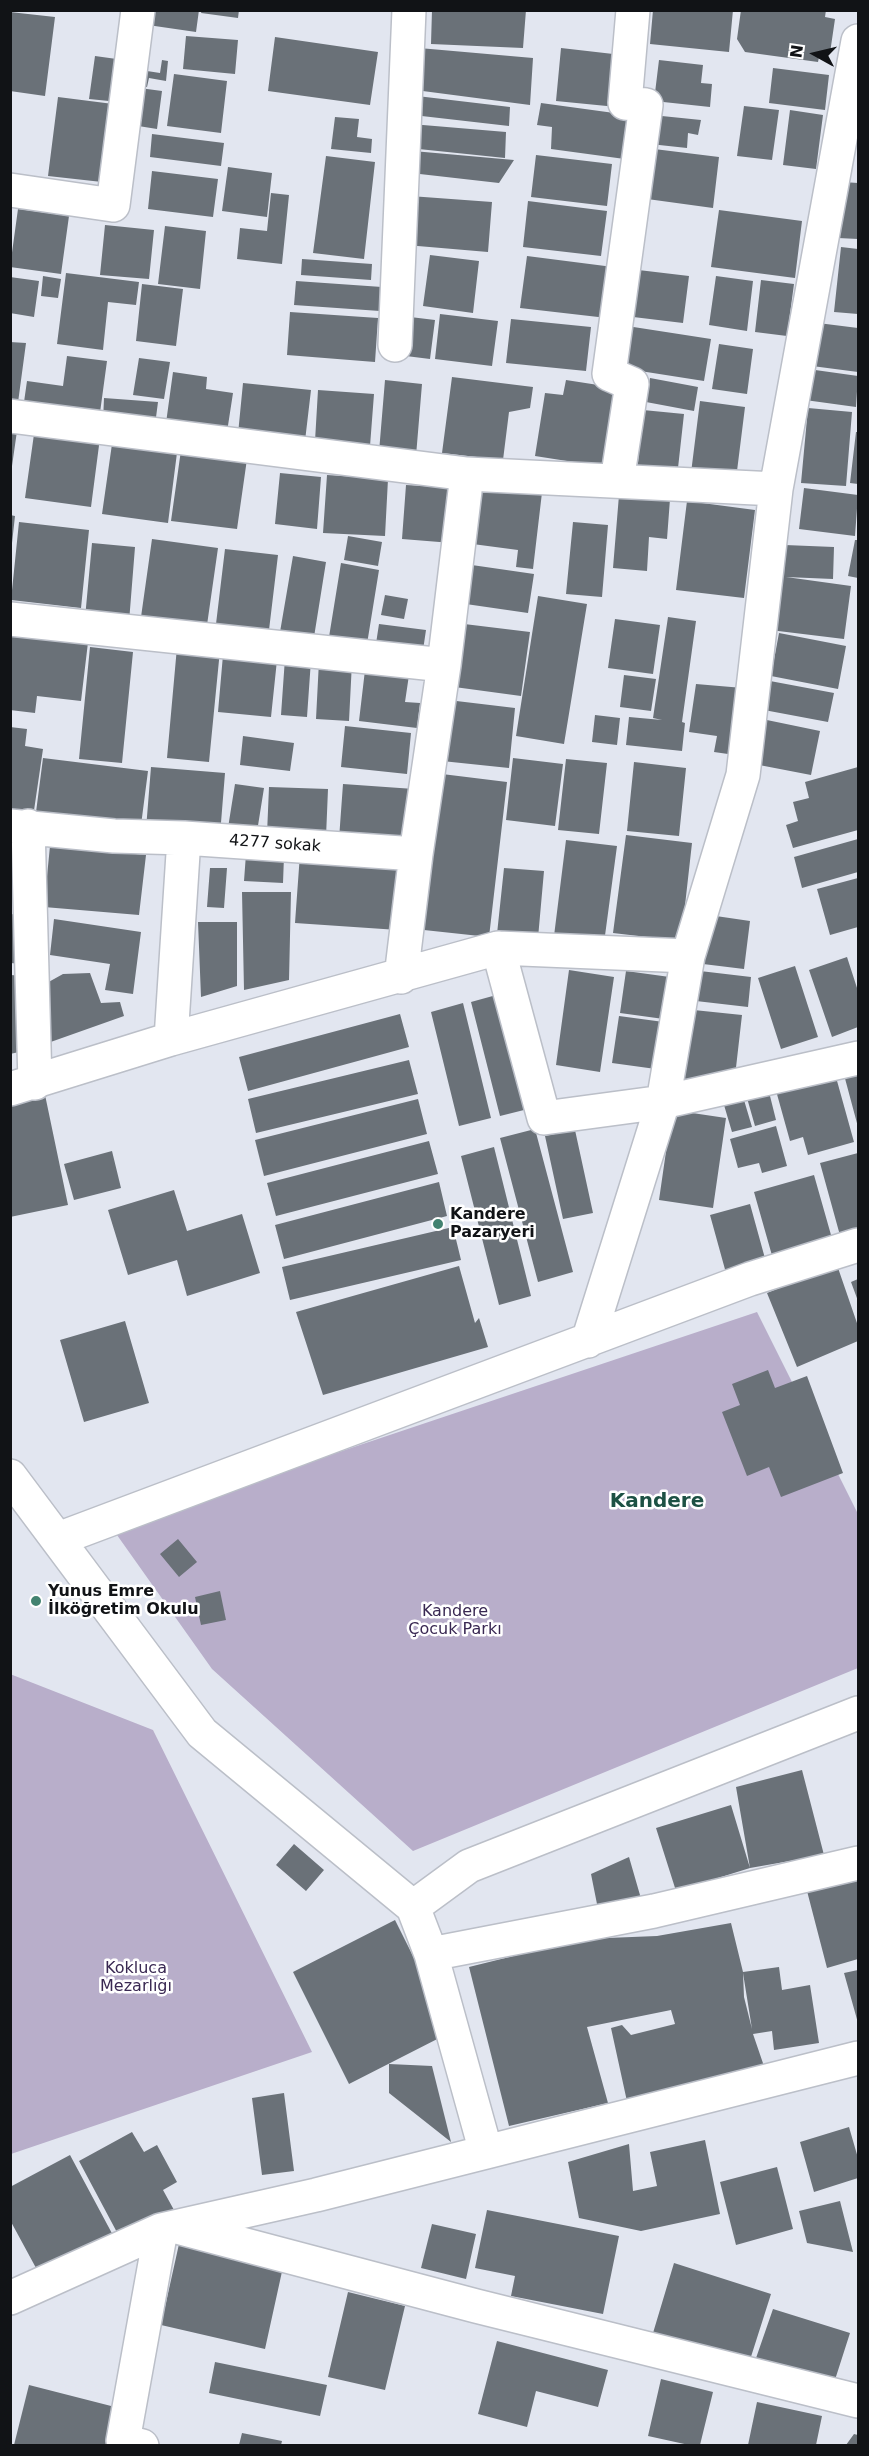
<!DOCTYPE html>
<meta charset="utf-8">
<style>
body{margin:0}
#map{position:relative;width:869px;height:2456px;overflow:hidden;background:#e2e6f0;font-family:"DejaVu Sans",sans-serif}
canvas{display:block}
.frame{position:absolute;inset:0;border:12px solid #111316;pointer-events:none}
.north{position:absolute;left:785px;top:24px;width:60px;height:60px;-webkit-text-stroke:4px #fff;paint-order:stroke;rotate:278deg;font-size:16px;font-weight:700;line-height:24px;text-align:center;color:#111316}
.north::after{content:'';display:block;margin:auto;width:21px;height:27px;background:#111316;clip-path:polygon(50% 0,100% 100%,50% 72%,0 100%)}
</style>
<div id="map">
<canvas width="869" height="2456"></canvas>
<div class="frame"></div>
<div class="north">N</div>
</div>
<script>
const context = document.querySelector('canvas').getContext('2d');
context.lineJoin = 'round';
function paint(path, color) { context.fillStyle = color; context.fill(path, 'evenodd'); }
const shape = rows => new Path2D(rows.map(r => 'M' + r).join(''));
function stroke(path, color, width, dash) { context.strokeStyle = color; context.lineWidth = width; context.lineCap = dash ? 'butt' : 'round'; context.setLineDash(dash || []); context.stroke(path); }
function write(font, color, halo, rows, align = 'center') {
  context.font = font + ' "DejaVu Sans",sans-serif'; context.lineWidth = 5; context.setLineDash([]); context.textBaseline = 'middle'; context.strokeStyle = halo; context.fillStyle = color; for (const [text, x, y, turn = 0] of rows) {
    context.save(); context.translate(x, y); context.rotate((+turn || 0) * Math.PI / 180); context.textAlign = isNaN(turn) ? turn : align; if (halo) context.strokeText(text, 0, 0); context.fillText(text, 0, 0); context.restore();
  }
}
paint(shape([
 [757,1312,858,1514,858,1668,413,1851,212,1669,112,1528],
 [10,1674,153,1730,312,2052,11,2154]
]), '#b8aeca');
paint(shape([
 [143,10,199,10,196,32,141,24],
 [202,10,239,10,238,18,201,13],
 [432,10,526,10,523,48,431,44],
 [653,10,733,10,729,52,650,44],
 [741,10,771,12,772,10,826,10,825,17,835,19,830,53,820,52,818,62,745,52,737,39],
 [10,12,55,17,45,96,10,91],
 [186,36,238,40,235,74,183,69],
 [275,37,378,52,370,105,268,91],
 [419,48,533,58,530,105,415,90],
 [561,48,622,55,617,107,556,101],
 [95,56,131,61,126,91,111,89,109,101,89,99],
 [162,60,168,61,166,81,149,78,147,87,129,85,147,71,160,73],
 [659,60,703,65,701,83,712,84,710,107,654,101],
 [773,68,829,75,825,110,769,103],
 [174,74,227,81,221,133,167,126],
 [132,87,162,91,157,129,126,124],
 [417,96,510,107,509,126,413,115],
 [58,97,121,105,111,183,48,176],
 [541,103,636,116,632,160,551,149,552,127,537,125],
 [744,106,779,110,772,160,737,156],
 [790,110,823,115,816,169,783,165],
 [652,115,701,120,698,135,688,133,687,148,650,144],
 [335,117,359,119,357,137,372,139,371,153,331,149],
 [411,124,506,132,505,158,409,148],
 [152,134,224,143,221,166,150,157],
 [646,148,719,157,713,208,640,198],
 [413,151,514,160,499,183,411,173],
 [536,155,612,164,607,206,531,197],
 [326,156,375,162,364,259,313,253],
 [228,167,272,173,267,217,222,211],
 [152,171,218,179,213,217,148,209],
 [843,182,858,183,858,239,838,238],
 [271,193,289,195,282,264,237,259,240,228,267,231],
 [410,196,492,202,488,252,406,245],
 [528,201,607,211,601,256,523,247],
 [18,209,69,216,61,274,10,267],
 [719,210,802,221,795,278,711,267],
 [105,225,154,230,149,279,100,275],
 [165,226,206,231,200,289,158,284],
 [841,247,858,249,858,314,834,312],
 [430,255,479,261,473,313,423,306],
 [527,256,613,267,607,318,520,308],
 [302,259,372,264,371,280,301,275],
 [630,269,689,276,683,323,625,316],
 [66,273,139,282,136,305,108,302,103,350,57,344],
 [43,276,61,279,58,298,41,296],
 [716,276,753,281,747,331,709,325],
 [10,277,39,281,34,317,10,313],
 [761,280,794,284,787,336,755,332],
 [296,281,382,287,380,311,294,305],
 [142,284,183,289,176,346,136,341],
 [290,312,378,318,375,362,287,355],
 [440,314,498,321,492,366,435,359],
 [402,316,435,320,430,359,398,355],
 [511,319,591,327,586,371,506,363],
 [818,323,858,328,858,372,812,366],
 [627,326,711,339,704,381,621,368],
 [10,342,26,343,17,410,10,409],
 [719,344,753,349,747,394,712,389],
 [67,356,107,361,99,420,23,409,27,381,63,386],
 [139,358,170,362,164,399,133,395],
 [808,369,858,376,856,407,805,400],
 [173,372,207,377,206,389,233,393,227,432,166,423],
 [452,377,533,387,530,408,509,412,503,460,442,453],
 [650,378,698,387,694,411,646,402],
 [385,380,422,384,416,456,379,452],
 [566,380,624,389,612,468,535,456,545,393,563,395],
 [243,383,311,390,305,441,238,434],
 [318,390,374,394,370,446,315,441],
 [104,398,158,402,155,425,103,421],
 [700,401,745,407,736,479,691,473],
 [808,408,852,412,846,486,801,483],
 [643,410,684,414,677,477,637,473],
 [36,420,101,430,91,507,25,498],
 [10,430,17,431,12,466,10,466],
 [856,432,858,432,858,484,850,483],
 [113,437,178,445,168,523,102,514],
 [182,443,248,452,237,529,171,521],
 [280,473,321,477,317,529,275,524],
 [327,475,388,479,385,536,323,533],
 [473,481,543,484,533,569,516,567,518,550,465,543],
 [406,485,456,488,452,543,402,539],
 [804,488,858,495,855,536,799,529],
 [619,495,670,499,667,539,649,537,647,571,613,568],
 [687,501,755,510,744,598,676,590],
 [10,515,15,516,12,543,10,543],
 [19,522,89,530,81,608,11,600],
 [573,522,608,525,602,597,566,594],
 [348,536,382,542,378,566,344,560],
 [152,539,218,548,207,625,141,617],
 [855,540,858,540,858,578,848,576],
 [92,543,135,547,129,622,85,618],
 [785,545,834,547,833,579,786,577,851,586,844,639,770,630,776,577,784,576],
 [225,549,278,555,269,630,216,624],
 [293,556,326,562,314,637,280,632],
 [341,563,379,570,367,644,329,637],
 [458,563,534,574,528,613,452,602],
 [385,595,408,599,404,619,381,615],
 [538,596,587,604,564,744,516,736],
 [668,617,696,621,682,722,685,723,682,751,626,745,629,717,662,720,653,718],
 [615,619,660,625,653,674,608,668],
 [456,623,530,632,521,696,447,686],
 [379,624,426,630,422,657,375,650],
 [10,626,89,634,81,701,37,696,35,713,10,710],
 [779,633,846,646,838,689,771,676],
 [90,647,133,652,122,763,79,759],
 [177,647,220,650,209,762,167,758],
 [223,655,277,660,271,717,218,712],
 [285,658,311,660,307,717,281,715],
 [319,661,352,662,349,721,316,719],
 [365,670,409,675,405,702,420,703,417,728,359,721],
 [624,675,656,679,651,711,620,707],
 [770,681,834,693,828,722,764,710],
 [696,684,743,688,735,755,714,752,717,736,689,732],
 [448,700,515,708,509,768,442,761],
 [595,715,620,718,617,745,592,742],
 [762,719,820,731,811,775,754,764],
 [345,726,411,733,407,774,341,767],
 [10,727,27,729,25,746,43,749,32,824,10,821],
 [243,736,294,743,290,771,240,765],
 [43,758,148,771,140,833,35,820],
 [513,758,563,764,555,826,506,820],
 [566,759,607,763,599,834,558,830],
 [634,762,686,768,679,836,627,831],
 [151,767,225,773,220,835,146,829],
 [858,767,858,830,793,848,786,825,798,821,793,802,809,798,805,782],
 [442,774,507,782,489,937,424,930],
 [235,784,264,788,256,838,227,834],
 [343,784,414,789,409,845,339,839],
 [269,787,328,789,326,837,267,834],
 [626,835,692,843,681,941,613,933],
 [858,839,858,872,802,888,794,857],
 [566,840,617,846,604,943,554,936],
 [50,846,146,855,139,915,44,907],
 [246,854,284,856,283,883,244,881],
 [300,854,402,861,398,930,295,923],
 [210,868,227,868,224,908,207,907],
 [504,868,544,871,538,938,497,934],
 [858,878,858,927,830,935,817,889],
 [242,892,291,892,289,980,244,990],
 [10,914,26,915,22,964,10,963],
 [709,915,750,921,744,969,703,964],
 [54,919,141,932,133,994,105,990,110,964,50,955],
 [198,922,237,922,237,986,201,997],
 [847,957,858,991,858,1027,832,1037,809,970],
 [795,966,818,1037,781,1049,758,978],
 [569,970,614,977,600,1072,556,1065],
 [626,971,677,978,671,1020,620,1013],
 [700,971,751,977,748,1007,696,1001],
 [90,973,101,1003,120,1002,124,1016,45,1044,45,984,63,974],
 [10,975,27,976,19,1052,10,1054],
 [500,994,528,1109,500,1116,471,1002],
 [463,1003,491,1118,459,1126,431,1012],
 [684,1009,742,1015,734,1085,676,1078],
 [400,1014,409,1047,248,1091,239,1057],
 [619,1016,671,1023,663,1070,612,1063],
 [409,1060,418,1094,256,1133,248,1099],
 [858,1067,858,1127,843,1071],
 [834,1070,854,1142,808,1155,803,1137,790,1141,775,1087],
 [44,1090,68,1205,10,1217,10,1097],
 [769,1092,776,1120,755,1126,747,1098],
 [418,1099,427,1134,264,1176,255,1140],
 [744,1100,752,1127,732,1132,724,1105],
 [672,1110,726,1118,713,1208,659,1200],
 [776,1126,787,1166,762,1173,759,1163,738,1168,730,1139],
 [535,1129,573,1272,538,1282,500,1138],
 [575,1130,593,1213,563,1219,545,1136],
 [429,1141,438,1174,276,1216,267,1183],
 [494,1147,531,1296,499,1305,461,1156],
 [112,1151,121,1188,74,1200,64,1164],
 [858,1153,858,1234,841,1239,820,1163],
 [814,1175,833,1242,773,1259,754,1192],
 [439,1182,447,1216,284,1259,275,1225],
 [174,1190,187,1231,242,1214,260,1273,187,1296,177,1260,128,1275,108,1210],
 [750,1204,766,1262,726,1273,710,1215],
 [453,1227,461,1260,290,1300,282,1267],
 [837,1265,858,1326,858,1341,797,1367,767,1293],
 [459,1266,475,1323,479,1318,488,1347,323,1395,296,1312],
 [858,1279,858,1301,851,1282],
 [125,1321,149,1403,84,1422,60,1340],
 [768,1370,775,1388,807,1376,843,1473,781,1497,769,1467,747,1476,722,1412,740,1405,732,1384],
 [178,1539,197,1562,179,1577,160,1554],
 [220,1591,226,1620,201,1625,195,1597],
 [802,1770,824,1855,750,1868,676,1891,656,1828,731,1805,750,1868,736,1787],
 [294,1844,324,1870,306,1891,276,1865],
 [629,1857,642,1902,599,1914,591,1874],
 [858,1877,858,1959,827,1968,807,1891],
 [395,1920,451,2032,349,2084,293,1972],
 [731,1923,743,1972,779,1967,782,1990,810,1985,819,2043,774,2050,772,2031,753,2034,766,2072,628,2106,611,2028,622,2025,631,2035,675,2024,671,2010,587,2027,608,2103,509,2126,469,1967,582,1939,657,1936],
 [743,1973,752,2029,744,1997],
 [858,1970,858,2023,844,1973],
 [389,2064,432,2066,451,2142,389,2093],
 [284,2093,294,2171,262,2175,252,2098],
 [849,2127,858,2158,858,2178,814,2192,800,2142],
 [132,2132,144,2152,157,2145,177,2182,163,2190,174,2210,120,2238,79,2161],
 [705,2140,720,2214,641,2231,579,2218,568,2162,629,2144,633,2191,657,2186,650,2152],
 [70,2155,115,2239,42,2279,10,2220,10,2187],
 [777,2167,793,2229,736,2245,720,2182],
 [840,2201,853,2252,807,2243,799,2211],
 [487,2210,619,2236,603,2314,511,2296,515,2276,475,2268],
 [432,2224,476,2234,466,2279,421,2268],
 [179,2244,283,2267,265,2349,161,2325],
 [674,2263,771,2294,749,2363,653,2333],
 [348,2292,405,2306,385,2390,328,2377],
 [773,2309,850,2333,833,2386,755,2361],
 [497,2341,608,2370,598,2407,536,2391,527,2427,478,2414],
 [215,2362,327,2385,320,2416,209,2393],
 [661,2379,713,2392,700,2445,689,2445,648,2436],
 [29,2385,115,2407,106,2445,14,2445],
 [757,2402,822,2416,816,2445,748,2445],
 [242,2433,282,2441,281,2445,239,2445],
 [854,2434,858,2435,858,2445,846,2445]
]), '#6a7178');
const street = shape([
 [10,190,113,205,138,10],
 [395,345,409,10],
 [10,416,467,474,444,665],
 [467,474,776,489],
 [617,481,632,384,609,374,646,105,625,103,633,10],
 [10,619,444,665,416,854],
 [10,826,114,836,184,838,416,854,401,977],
 [28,826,35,1083],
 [498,948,688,956],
 [171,1039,184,838],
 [10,1089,171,1039,498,948,544,1118,663,1102,858,1058],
 [588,1341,663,1102,688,956,743,775,776,489,858,41],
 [10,1476,202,1733,413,1907,431,1954,486,2152],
 [58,1539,750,1279,858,1245],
 [413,1907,469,1866,858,1713],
 [431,1954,654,1911,858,1863],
 [181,2228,476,2306,858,2401],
 [10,2298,161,2230,316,2195,858,2058],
 [142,2446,123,2441,161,2230]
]);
stroke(street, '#bbbfc8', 36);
stroke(street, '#fff', 33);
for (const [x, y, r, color] of [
 [438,1224,6,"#428270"],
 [36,1601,6,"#428270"]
]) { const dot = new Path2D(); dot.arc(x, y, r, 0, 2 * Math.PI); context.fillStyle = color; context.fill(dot); stroke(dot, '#fff', 2); }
write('16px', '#111316', '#fff', [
 ["4277 sokak",275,844,4]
]);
write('bold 16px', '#111316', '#fff', [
 ["Kandere",450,1215],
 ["Pazaryeri",450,1233],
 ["Yunus Emre",48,1592],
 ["İlköğretim Okulu",48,1610]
], 'left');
write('16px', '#392852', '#fff', [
 ["Kandere",455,1612],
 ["Çocuk Parkı",455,1630],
 ["Kokluca",136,1969],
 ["Mezarlığı",136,1987]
]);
write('bold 20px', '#1d5144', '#fff', [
 ["Kandere",657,1502]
]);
</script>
